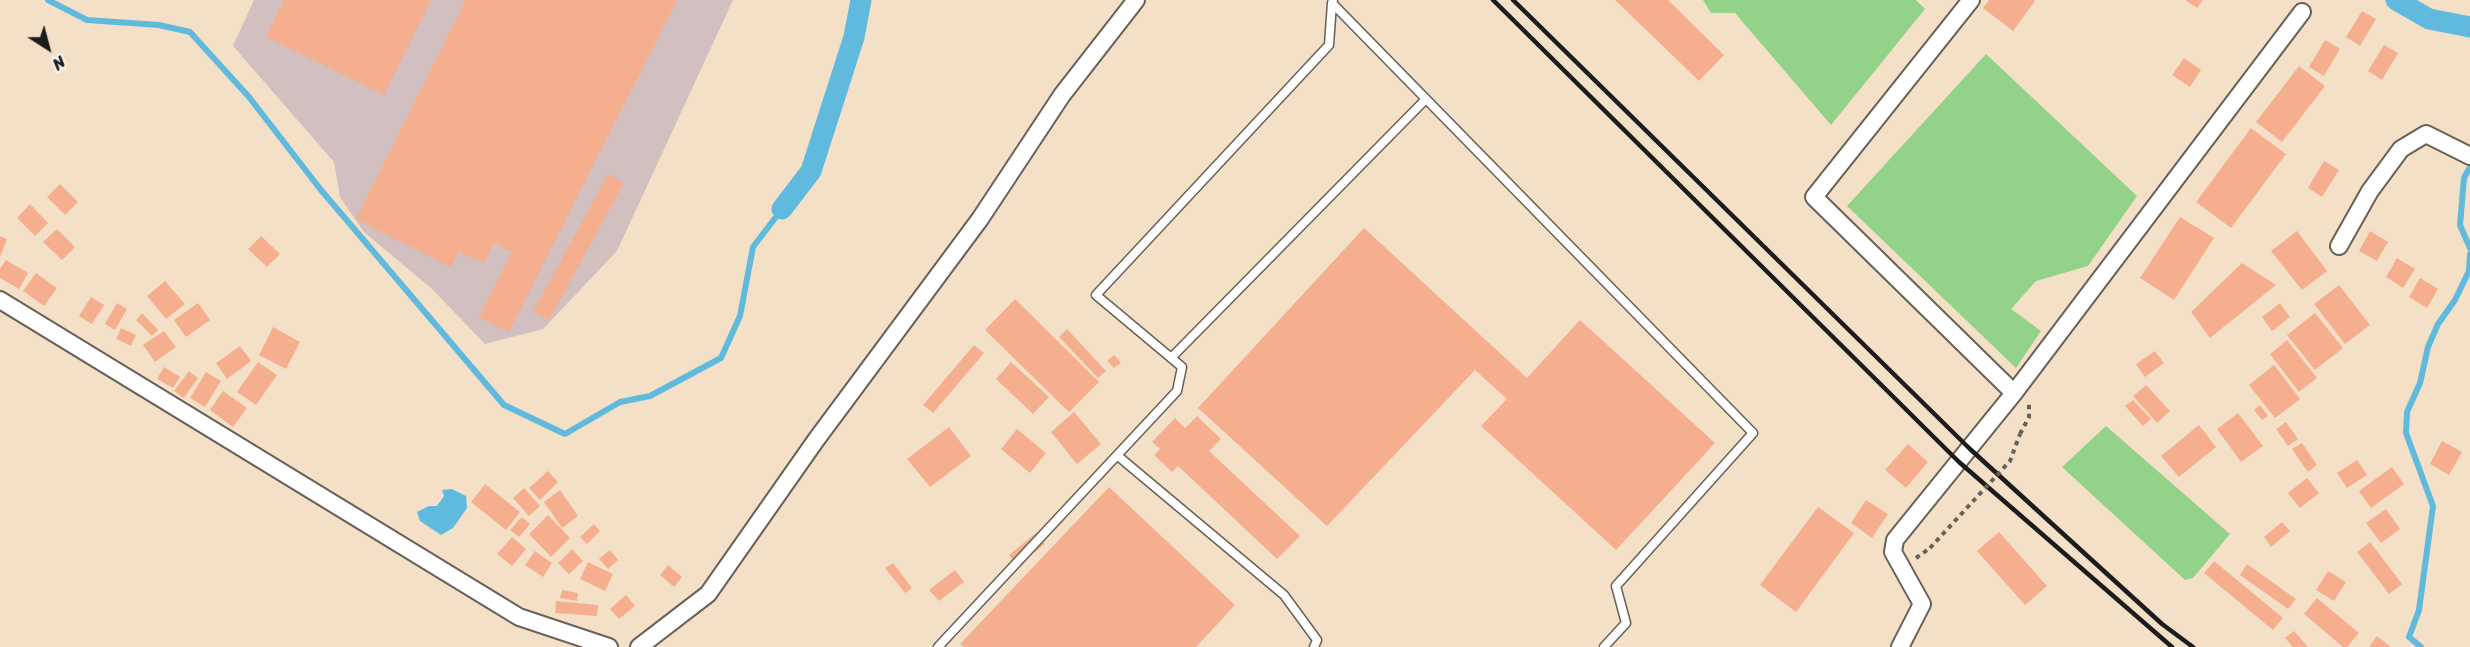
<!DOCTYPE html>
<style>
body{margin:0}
#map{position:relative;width:2470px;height:647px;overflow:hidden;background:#f4e0c7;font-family:Sriracha,sans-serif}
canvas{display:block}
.north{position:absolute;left:18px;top:18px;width:60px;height:60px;-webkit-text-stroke:4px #f6f6f2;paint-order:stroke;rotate:144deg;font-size:16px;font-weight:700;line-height:24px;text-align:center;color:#1c1c1c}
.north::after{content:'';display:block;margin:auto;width:21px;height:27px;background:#1c1c1c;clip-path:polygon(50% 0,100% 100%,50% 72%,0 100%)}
</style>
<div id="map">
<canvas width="2470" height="647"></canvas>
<div class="north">N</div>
</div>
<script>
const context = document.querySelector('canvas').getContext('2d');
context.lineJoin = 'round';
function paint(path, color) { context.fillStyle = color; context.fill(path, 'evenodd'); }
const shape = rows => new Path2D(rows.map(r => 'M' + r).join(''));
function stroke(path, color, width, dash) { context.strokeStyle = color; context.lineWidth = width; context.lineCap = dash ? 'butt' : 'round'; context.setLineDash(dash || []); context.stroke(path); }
paint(shape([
 [254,0,733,0,617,251,543,329,485,344,432,289,364,232,340,197,334,162,233,46]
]), '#d2bfc0');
paint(shape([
 [1703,0,1916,0,1925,9,1831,125,1735,13,1711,13],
 [1986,54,2137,196,2088,266,2036,281,2011,309,2041,331,2016,368,1847,206],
 [2106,426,2230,534,2193,578,2185,580,2062,467]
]), '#92d289');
paint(shape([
 [452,489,466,496,467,508,453,528,441,535,420,521,417,512,429,506,437,506,444,496,442,490]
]), '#60badd');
stroke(shape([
 [48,0,87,20,159,25,190,32,249,97,321,190,504,405,565,434,620,402,650,396,721,358,740,316,753,247,782,209],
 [2470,167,2464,178,2460,225,2470,248],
 [2421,647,2409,637,2419,610,2433,506,2406,433,2407,412,2420,383,2428,347,2438,324,2455,300,2469,271,2470,254]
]), '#60badd', 6);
stroke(shape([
 [2396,0,2429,19,2470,27],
 [782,209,811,171,854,37,861,0]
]), '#60badd', 21);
paint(shape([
 [284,0,431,0,384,95,266,37],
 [466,0,677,0,509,332,479,317,512,252,494,243,484,263,459,251,451,267,356,219],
 [1615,0,1668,0,1724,55,1699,81],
 [1989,0,2034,0,2035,1,2013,31,1983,8],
 [2185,0,2203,0,2197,8],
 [2362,11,2376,19,2360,46,2346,37],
 [2325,40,2340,49,2324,76,2309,67],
 [2384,45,2398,53,2382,80,2368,71],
 [2184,58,2201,70,2190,87,2172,75],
 [2299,66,2325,86,2282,142,2256,122],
 [2251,128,2286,154,2231,228,2196,202],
 [2324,161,2339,170,2322,197,2308,188],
 [608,174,624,183,549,320,533,312],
 [60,184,78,202,65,215,47,197],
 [30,204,48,223,35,236,17,218],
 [2180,217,2214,238,2174,300,2140,278],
 [1364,228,1527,378,1580,320,1715,443,1616,550,1481,426,1507,399,1475,370,1327,526,1198,408],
 [57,229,75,247,62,260,43,242],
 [2297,231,2327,271,2302,290,2271,251],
 [2370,231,2388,242,2377,261,2359,251],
 [0,236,7,239,0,257],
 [261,236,280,254,267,267,248,249],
 [2397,258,2415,269,2403,288,2386,277],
 [6,260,28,273,19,289,0,278,0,269],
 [2242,263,2276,285,2210,338,2191,312],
 [36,273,57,288,44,306,23,291],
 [2420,278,2438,289,2427,308,2409,297],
 [165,281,185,304,166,319,147,296],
 [2339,285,2370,325,2345,344,2314,304],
 [91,297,104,305,92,324,79,316],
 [1015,299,1099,382,1069,412,985,330],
 [117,303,127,309,115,330,105,324],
 [198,303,210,320,186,337,174,320],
 [2280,303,2290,317,2272,331,2262,317],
 [142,313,158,330,152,336,136,320],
 [2315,313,2343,348,2315,370,2287,335],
 [273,327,300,342,286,369,259,355],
 [121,328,136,335,131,346,116,339],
 [1067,329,1106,371,1098,378,1059,337],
 [164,331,176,347,155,362,143,345],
 [2287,340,2317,378,2299,392,2270,354],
 [974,345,984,353,933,413,923,405],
 [240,346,251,361,227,379,216,363],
 [2155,351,2164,363,2145,377,2136,364],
 [1114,355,1121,363,1114,368,1107,361],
 [258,362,277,375,256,405,237,392],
 [1011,362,1049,397,1033,414,996,379],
 [2274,365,2300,399,2275,418,2249,385],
 [164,367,180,377,173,388,157,379],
 [189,371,198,378,184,398,174,391],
 [206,372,221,381,205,407,190,398],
 [2146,385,2170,411,2157,423,2133,396],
 [223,391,247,408,233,427,210,410],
 [2133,400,2151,419,2143,426,2125,406],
 [2260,405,2268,416,2262,420,2254,410],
 [1074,412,1101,444,1077,464,1051,432],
 [2238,413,2263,446,2241,462,2217,429],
 [1197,416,1221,439,1209,451,1300,536,1277,559,1178,466,1172,472,1154,455,1160,449,1152,442,1175,418,1185,428],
 [2286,422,2298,439,2288,446,2276,429],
 [2199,425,2216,447,2179,477,2161,456],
 [949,427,971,456,930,487,907,459],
 [1017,429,1046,453,1030,473,1001,449],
 [2442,441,2462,452,2449,475,2430,464],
 [2302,443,2317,465,2308,472,2292,449],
 [1908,444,1928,462,1906,488,1885,470],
 [2357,460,2367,475,2347,488,2337,473],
 [2392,467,2404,484,2371,508,2359,491],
 [548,471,558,482,540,500,529,488],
 [2307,478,2319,493,2300,508,2288,493],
 [485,484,520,512,506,530,471,502],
 [1109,487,1235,605,1196,647,964,647,960,644],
 [524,488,540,506,529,516,513,498],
 [560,490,578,516,562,528,544,502],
 [1866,500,1888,514,1872,538,1851,523],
 [1818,507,1854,533,1796,612,1760,585],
 [2386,509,2400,529,2381,543,2366,523],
 [548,515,570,538,551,557,529,534],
 [522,517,530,524,519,537,510,530],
 [2282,522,2290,531,2271,547,2264,537],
 [594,524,600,531,587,544,580,537],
 [1999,532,2047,586,2025,605,1977,551],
 [1036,533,1045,544,1017,566,1009,555],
 [512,537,526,549,512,566,497,554],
 [2370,542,2402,584,2389,594,2357,552],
 [572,549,583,561,569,574,558,563],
 [610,550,618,560,608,569,599,559],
 [535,551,552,563,543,577,525,565],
 [2214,561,2283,618,2273,630,2204,573],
 [588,562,613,574,605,591,580,579],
 [893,563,912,588,905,593,885,568],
 [2247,564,2296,599,2288,609,2240,575],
 [668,565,682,577,674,587,660,575],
 [955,570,964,582,939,601,929,590],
 [2328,571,2346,582,2334,601,2316,590],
 [562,590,578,593,577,601,560,598],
 [626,595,635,606,619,619,610,609],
 [2317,598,2359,633,2347,647,2343,647,2304,614],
 [556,601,598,605,597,616,555,613],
 [2294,631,2308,647,2293,647,2285,638],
 [2377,636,2391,647,2369,647]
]), '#f5af8f');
const service = shape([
 [1333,0,1332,3,1753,433,1616,586,1626,623,1604,647],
 [1171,358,1426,99],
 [1118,456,1284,595,1317,640,1314,647],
 [938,647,1177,391,1182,367,1096,295,1329,45,1332,3]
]);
const minor = shape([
 [1971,0,1814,197,2014,393],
 [2339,246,2370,191,2401,149,2426,134,2470,156],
 [0,300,519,617,609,647],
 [639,647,708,594,816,440,980,219,1062,95,1136,0],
 [1900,647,1922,604,1893,552,1895,540,2014,393,2302,12]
]);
stroke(service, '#686158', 11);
stroke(minor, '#686158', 20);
stroke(shape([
 [2020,434,2029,417,2029,402],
 [1916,558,1930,548]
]), '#686158', 4, [4.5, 4.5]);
stroke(service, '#fff', 8);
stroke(minor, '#fff', 16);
stroke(shape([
 [1493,0,1959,462,2172,647],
 [1513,0,1970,449,2162,624,2193,647]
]), '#1c1c1c', 4.5);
stroke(shape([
 [1930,548,2010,461,2020,434]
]), '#686158', 4, [4.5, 4.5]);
</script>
